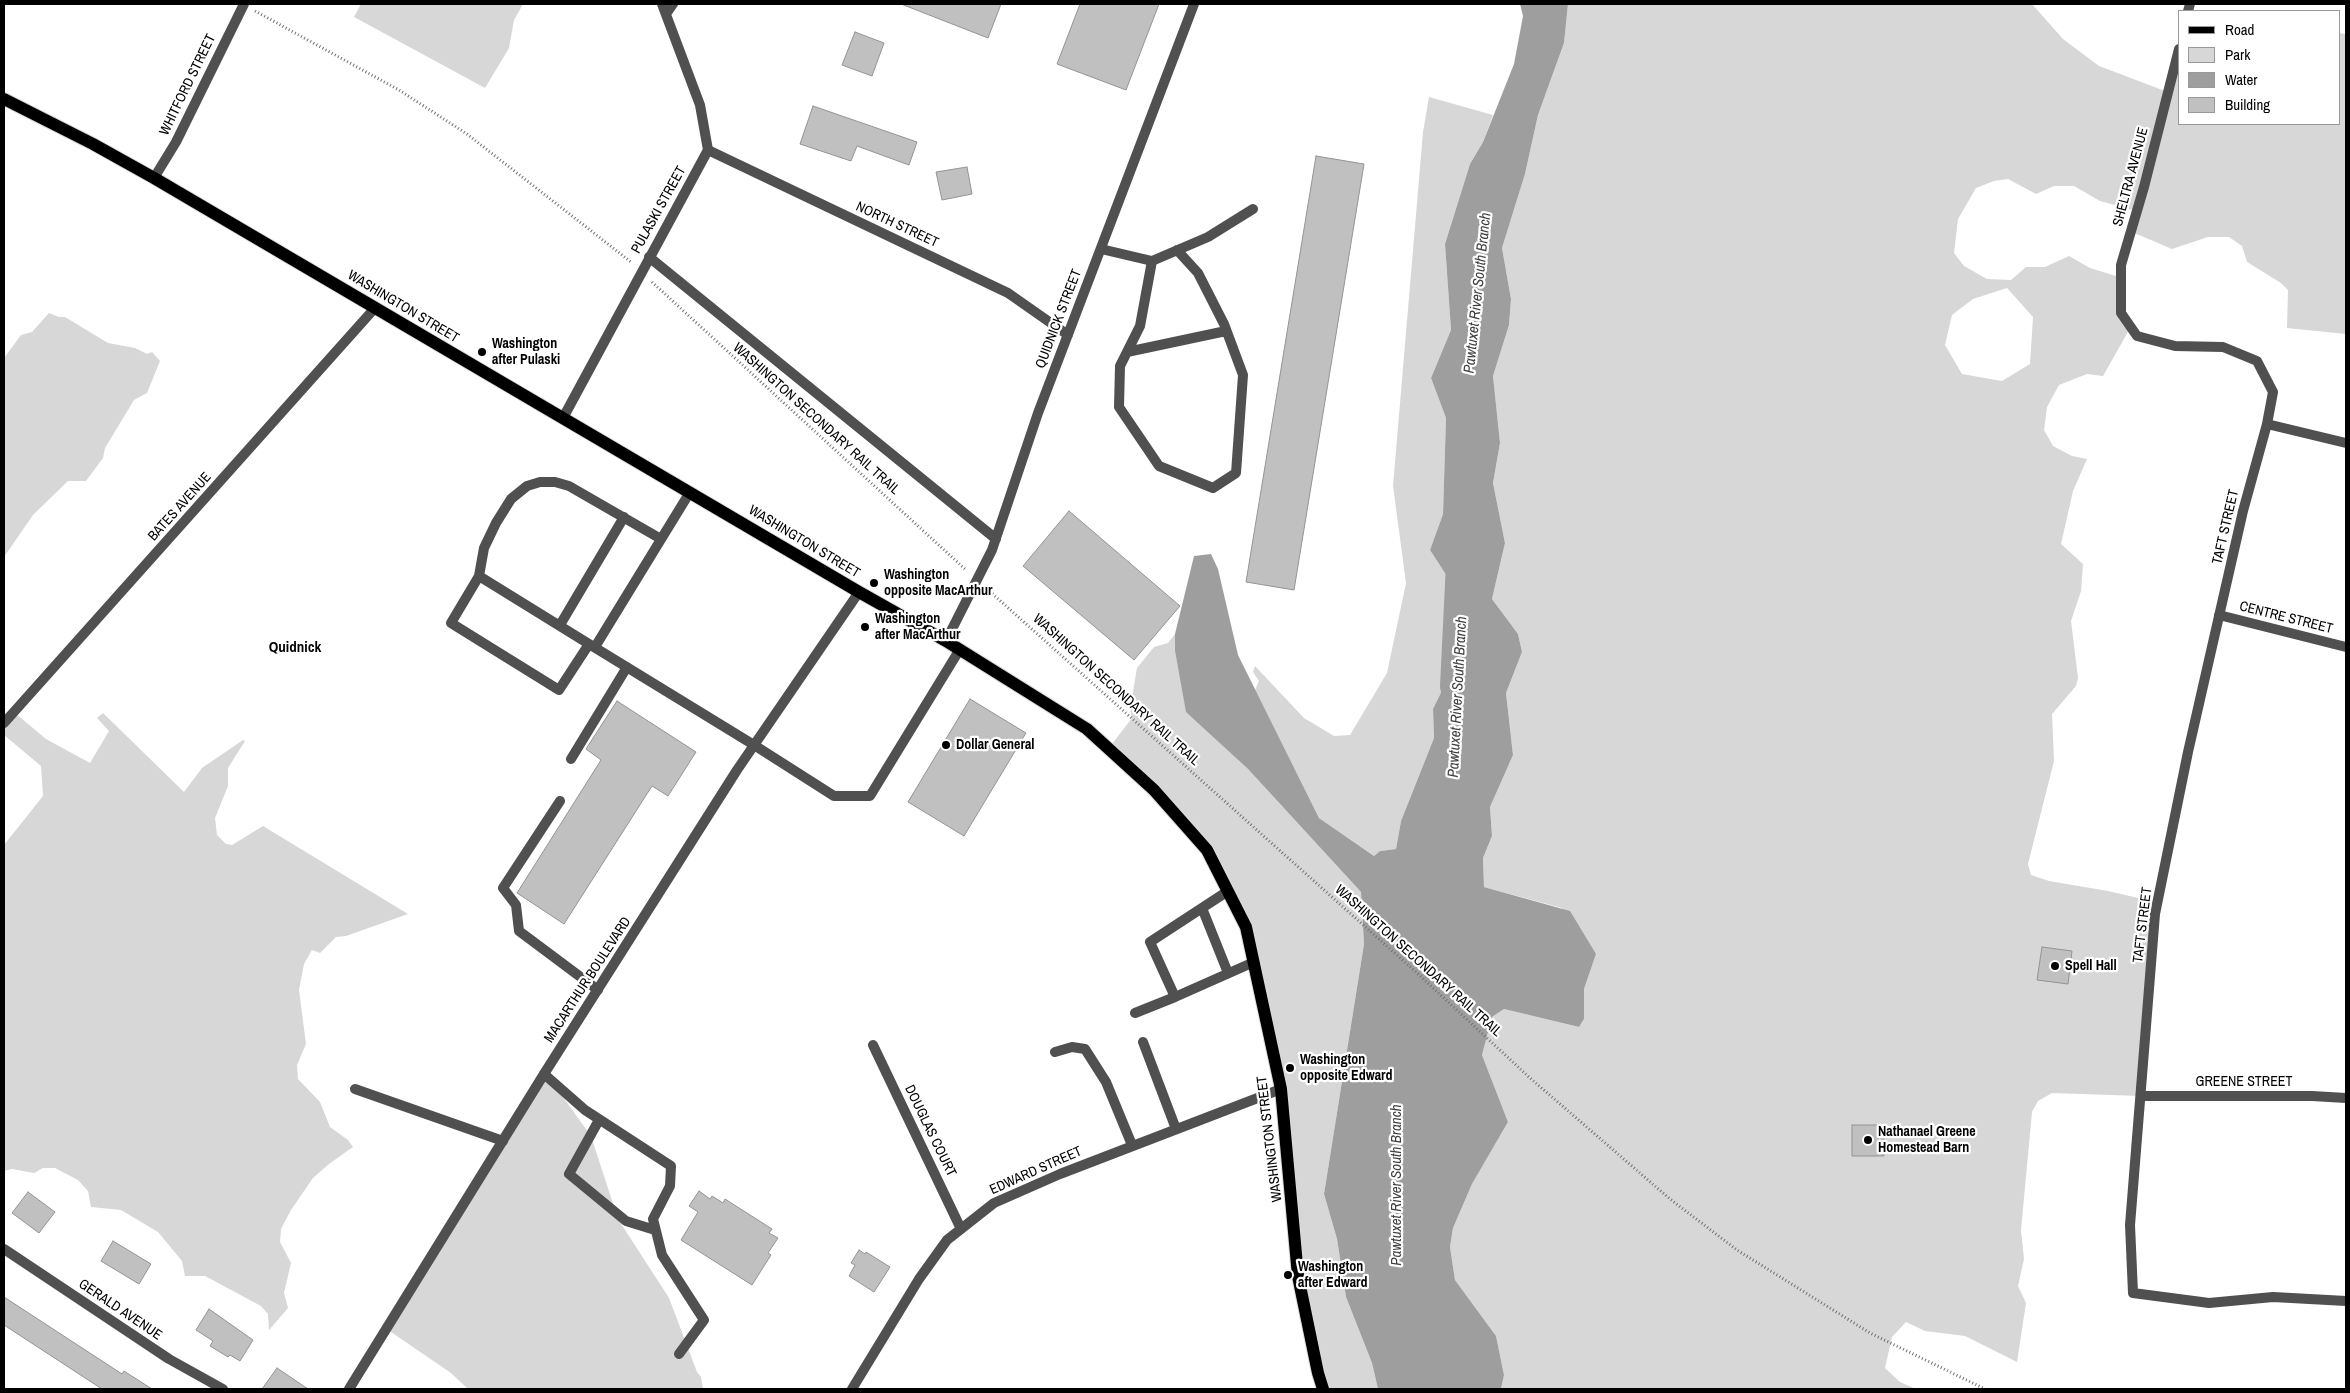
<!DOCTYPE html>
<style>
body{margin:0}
#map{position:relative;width:2350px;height:1393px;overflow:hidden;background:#fff;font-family:"Archivo Narrow",sans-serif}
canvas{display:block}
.frame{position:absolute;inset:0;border:5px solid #000;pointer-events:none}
.legend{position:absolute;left:2178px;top:10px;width:162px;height:115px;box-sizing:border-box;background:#fff;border:1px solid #999;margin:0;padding:6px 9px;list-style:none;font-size:15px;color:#000}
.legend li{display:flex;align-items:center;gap:10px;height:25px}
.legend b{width:25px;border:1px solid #999}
</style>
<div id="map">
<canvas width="2350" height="1393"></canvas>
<div class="frame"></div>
<ul class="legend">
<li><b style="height:6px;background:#000"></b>Road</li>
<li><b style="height:14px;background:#d7d7d7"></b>Park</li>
<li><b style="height:14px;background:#9e9e9e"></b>Water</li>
<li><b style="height:14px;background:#c0c0c0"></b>Building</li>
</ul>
</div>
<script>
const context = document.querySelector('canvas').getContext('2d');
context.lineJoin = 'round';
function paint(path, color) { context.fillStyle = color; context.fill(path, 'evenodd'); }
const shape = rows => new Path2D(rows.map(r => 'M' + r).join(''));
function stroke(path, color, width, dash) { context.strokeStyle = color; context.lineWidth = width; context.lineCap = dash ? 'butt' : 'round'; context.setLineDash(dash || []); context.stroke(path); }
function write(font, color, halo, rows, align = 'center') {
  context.font = font + ' "Archivo Narrow",sans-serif'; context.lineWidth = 4.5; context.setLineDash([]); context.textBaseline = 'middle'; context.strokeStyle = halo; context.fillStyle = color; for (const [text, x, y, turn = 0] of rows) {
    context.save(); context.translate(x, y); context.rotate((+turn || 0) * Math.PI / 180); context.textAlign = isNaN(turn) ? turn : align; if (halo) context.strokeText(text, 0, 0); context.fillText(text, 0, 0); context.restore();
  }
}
paint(shape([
 [361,4,523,4,514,20,509,48,485,88,354,17],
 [1568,4,2032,4,2063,39,2099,66,2165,91,2177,70,2179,71,2179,124,2339,124,2339,33,2346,34,2346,334,2287,328,2288,290,2281,283,2247,262,2242,246,2229,237,2208,237,2172,249,2132,232,2133,210,2100,201,2074,186,2054,186,2036,194,2008,179,1994,181,1976,188,1958,219,1954,253,1964,266,1987,279,2011,280,2026,267,2045,267,2069,256,2090,268,2116,276,2129,330,2103,376,2087,374,2059,385,2047,407,2044,430,2053,446,2072,456,2087,459,2073,491,2061,544,2083,564,2081,591,2071,621,2078,678,2076,686,2052,714,2054,761,2028,864,2031,875,2049,881,2108,891,2160,903,2141,1096,2052,1093,2038,1101,2032,1112,2021,1230,2024,1259,2018,1286,2026,1303,2017,1362,1965,1336,1925,1331,1906,1322,1892,1337,1885,1368,1900,1382,1916,1389,1501,1389,1504,1375,1496,1336,1455,1280,1450,1247,1453,1228,1472,1184,1508,1122,1482,1055,1492,1017,1504,1009,1579,1027,1584,1019,1584,989,1596,954,1562,908,1484,887,1483,858,1492,836,1490,807,1513,755,1506,693,1522,652,1518,634,1492,599,1505,543,1493,483,1500,443,1493,376,1509,325,1511,299,1502,248,1525,174,1538,115,1564,43],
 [2007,288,2033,317,2030,364,2002,381,1962,374,1945,345,1952,315,1973,299],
 [1429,97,1493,115,1483,142,1470,164,1445,244,1451,330,1431,378,1446,418,1443,514,1430,550,1456,590,1464,615,1463,632,1452,670,1433,709,1434,738,1401,821,1396,849,1380,851,1374,856,1319,818,1255,690,1259,681,1253,672,1255,666,1304,718,1334,736,1350,735,1387,673,1406,583,1393,486,1423,132],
 [49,313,59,317,65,317,108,343,135,348,147,354,152,352,160,361,147,393,134,400,105,448,103,458,86,481,68,481,33,515,4,557,4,358,21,335,32,332],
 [1175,634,1175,651,1187,712,1248,769,1361,892,1364,944,1324,1194,1337,1239,1346,1297,1372,1363,1378,1389,1322,1389,1296,1280,1280,1093,1245,927,1209,858,1109,748,1132,718,1130,709,1137,668,1154,647,1168,643],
 [15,713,46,739,90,763,109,731,97,718,103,713,184,792,202,768,243,740,245,741,228,768,228,786,215,818,217,835,226,844,232,845,263,826,408,914,346,936,336,937,320,953,312,950,304,964,299,990,306,1044,297,1065,298,1079,320,1102,330,1127,348,1140,353,1147,329,1164,313,1178,291,1210,281,1229,280,1242,291,1263,284,1293,288,1308,269,1330,268,1314,261,1306,205,1276,185,1276,182,1261,158,1232,121,1210,91,1207,88,1191,78,1180,55,1168,43,1168,34,1173,12,1169,4,1171,4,845,43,796,41,766,4,735,4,722],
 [543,1077,560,1093,591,1136,618,1219,669,1298,697,1372,701,1377,703,1389,468,1389,451,1373,388,1330]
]), '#d7d7d7');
paint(shape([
 [1520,4,1568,4,1564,43,1538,115,1525,174,1502,248,1511,299,1509,325,1493,376,1500,443,1493,483,1505,543,1492,599,1518,634,1522,652,1506,693,1513,755,1490,807,1492,836,1483,858,1484,887,1570,911,1596,954,1584,989,1584,1019,1579,1027,1504,1009,1492,1017,1482,1055,1508,1122,1472,1184,1453,1228,1450,1247,1455,1280,1496,1336,1504,1375,1501,1389,1378,1389,1372,1363,1346,1297,1337,1239,1324,1194,1364,944,1361,892,1248,769,1186,712,1175,651,1175,634,1194,556,1211,554,1218,569,1238,655,1319,818,1374,856,1380,851,1396,849,1401,821,1434,738,1433,709,1452,670,1463,632,1464,615,1456,590,1430,550,1443,514,1446,418,1431,378,1451,330,1445,244,1470,164,1483,142,1514,64,1523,16]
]), '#9e9e9e');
stroke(shape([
 [1457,686,1463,564]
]), '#9e9e9e', 34);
const building = shape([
 [901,4,1001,4,988,38,901,4],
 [1080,4,1159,4,1126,90,1057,64,1080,4],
 [855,32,884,43,872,76,842,65,855,32],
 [813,106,917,142,909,165,857,146,851,161,800,144,813,106],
 [1316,156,1364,164,1294,590,1246,582,1316,156],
 [967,167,972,194,942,200,936,172,967,167],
 [1069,511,1180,606,1134,660,1023,566,1069,511],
 [970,699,1026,733,964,836,908,802,970,699],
 [617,701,696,752,668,796,652,786,564,924,517,893,601,760,586,749,617,701],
 [2042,947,2072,951,2068,984,2037,980,2042,947],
 [1852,1125,1884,1125,1884,1156,1852,1156,1852,1125],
 [699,1191,710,1199,712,1196,723,1203,725,1199,772,1229,769,1233,778,1238,768,1253,771,1255,752,1285,681,1240,698,1212,689,1206,699,1191],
 [28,1192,55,1212,39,1233,12,1213,28,1192],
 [113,1241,151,1264,139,1284,101,1261,113,1241],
 [859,1250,865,1254,866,1252,890,1267,874,1292,849,1276,855,1265,851,1263,859,1250],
 [4,1297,122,1374,124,1371,152,1389,102,1389,4,1325,4,1297],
 [209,1309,253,1340,240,1361,230,1355,228,1357,210,1346,213,1341,196,1330,209,1309],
 [277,1368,308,1389,262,1389,277,1368]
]);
paint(building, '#c0c0c0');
stroke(building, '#949494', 1);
const primary = shape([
 [4,99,93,144,154,178,859,592,946,641,1087,729,1154,790,1207,850,1246,927,1281,1089,1298,1276,1318,1373,1323,1389]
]);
stroke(primary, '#dbdbdb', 14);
stroke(shape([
 [255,11,399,90,467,134,631,262],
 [652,282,966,570],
 [987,589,1417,973,1530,1078,1670,1199,1737,1250,1870,1333,1985,1389]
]), '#727272', 3, [1, 2.5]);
stroke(shape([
 [708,150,1008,293,1068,335],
 [1101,249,1152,261,1208,237,1253,209],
 [649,257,996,539],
 [1152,261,1140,326,1120,366,1119,407,1159,466,1213,488,1236,473,1243,375,1224,324,1198,273,1177,250],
 [1127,352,1226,331],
 [479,576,484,548,496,523,511,499,527,486,540,482,555,482,569,486,661,539],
 [560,625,624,517],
 [946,641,992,550,1038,413,1194,4],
 [589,644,559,690,451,623,479,576,589,644,754,745,834,796,870,796,960,649],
 [595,647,690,492],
 [571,759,627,667],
 [560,801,503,888,516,905,519,931,598,990],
 [1228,891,1150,942,1175,997,1254,962],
 [1202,908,1228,973],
 [1135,1013,1175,997],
 [1143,1042,1176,1129],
 [1055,1052,1072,1047,1085,1049,1106,1082,1132,1145],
 [544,1074,585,1110,671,1166,670,1186,653,1219,662,1255,704,1320,679,1354],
 [355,1089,503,1141],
 [599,1120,569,1174,626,1221,655,1230]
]), '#505050', 10);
stroke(shape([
 [2188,11,2190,4],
 [666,14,673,4],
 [2179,49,2144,187,2121,265,2121,313,2137,336,2175,346,2223,347,2257,361,2273,392,2267,424,2243,511,2188,752,2155,914,2130,1225,2133,1293,2209,1303,2273,1297,2346,1301],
 [154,178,176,142,244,4],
 [563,418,708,150,700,105,662,4],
 [2267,424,2346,443],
 [2219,615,2346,647],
 [4,723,374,309],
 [873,1045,961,1229],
 [2141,1096,2312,1096,2346,1098],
 [4,1249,169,1359,223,1389],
 [349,1389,544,1074,737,770,859,592],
 [852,1389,919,1279,947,1240,994,1203,1060,1174,1281,1089]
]), '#505050', 10);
stroke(primary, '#000', 12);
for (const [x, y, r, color] of [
 [482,352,5,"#000"],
 [874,583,5,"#000"],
 [865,627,5,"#000"],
 [946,745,5,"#000"],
 [2055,966,5,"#000"],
 [1290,1068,5,"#000"],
 [1868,1140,5,"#000"],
 [1288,1275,5,"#000"]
]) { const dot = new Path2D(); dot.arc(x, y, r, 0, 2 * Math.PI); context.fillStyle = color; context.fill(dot); stroke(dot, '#fff', 2); }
write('14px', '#000', '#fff', [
 ["WHITFORD STREET",188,85,-64],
 ["SHELTRA AVENUE",2131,177,-75],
 ["PULASKI STREET",659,210,-61],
 ["NORTH STREET",897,225,25],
 ["WASHINGTON STREET",403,307,31],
 ["QUIDNICK STREET",1059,319,-69],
 ["WASHINGTON SECONDARY RAIL TRAIL",816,419,42],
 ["BATES AVENUE",180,507,-48],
 ["TAFT STREET",2226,527,-77],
 ["WASHINGTON STREET",804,542,31],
 ["CENTRE STREET",2286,618,14],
 ["WASHINGTON SECONDARY RAIL TRAIL",1116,690,42],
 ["TAFT STREET",2143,925,-83],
 ["WASHINGTON SECONDARY RAIL TRAIL",1418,961,42],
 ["MACARTHUR BOULEVARD",588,980,-57],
 ["GREENE STREET",2244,1082],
 ["DOUGLAS COURT",930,1131,64],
 ["WASHINGTON STREET",1270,1139,-97],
 ["EDWARD STREET",1036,1171,-24],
 ["GERALD AVENUE",120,1310,34]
]);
write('bold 14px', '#000', '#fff', [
 ["Washington",492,344],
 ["after Pulaski",492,360],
 ["Washington",884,575],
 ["opposite MacArthur",884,591],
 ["Washington",875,619],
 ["after MacArthur",875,635],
 ["Dollar General",956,745],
 ["Spell Hall",2065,966],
 ["Washington",1300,1060],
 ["opposite Edward",1300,1076],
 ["Nathanael Greene",1878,1132],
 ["Homestead Barn",1878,1148],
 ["Washington",1298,1267],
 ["after Edward",1298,1283]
], 'left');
write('italic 15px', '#3f3f3f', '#fff', [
 ["Pawtuxet River South Branch",1478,293,-84],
 ["Pawtuxet River South Branch",1458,697,-87],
 ["Pawtuxet River South Branch",1397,1185,-90]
]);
write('bold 15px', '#000', '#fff', [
 ["Quidnick",295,648]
]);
</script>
